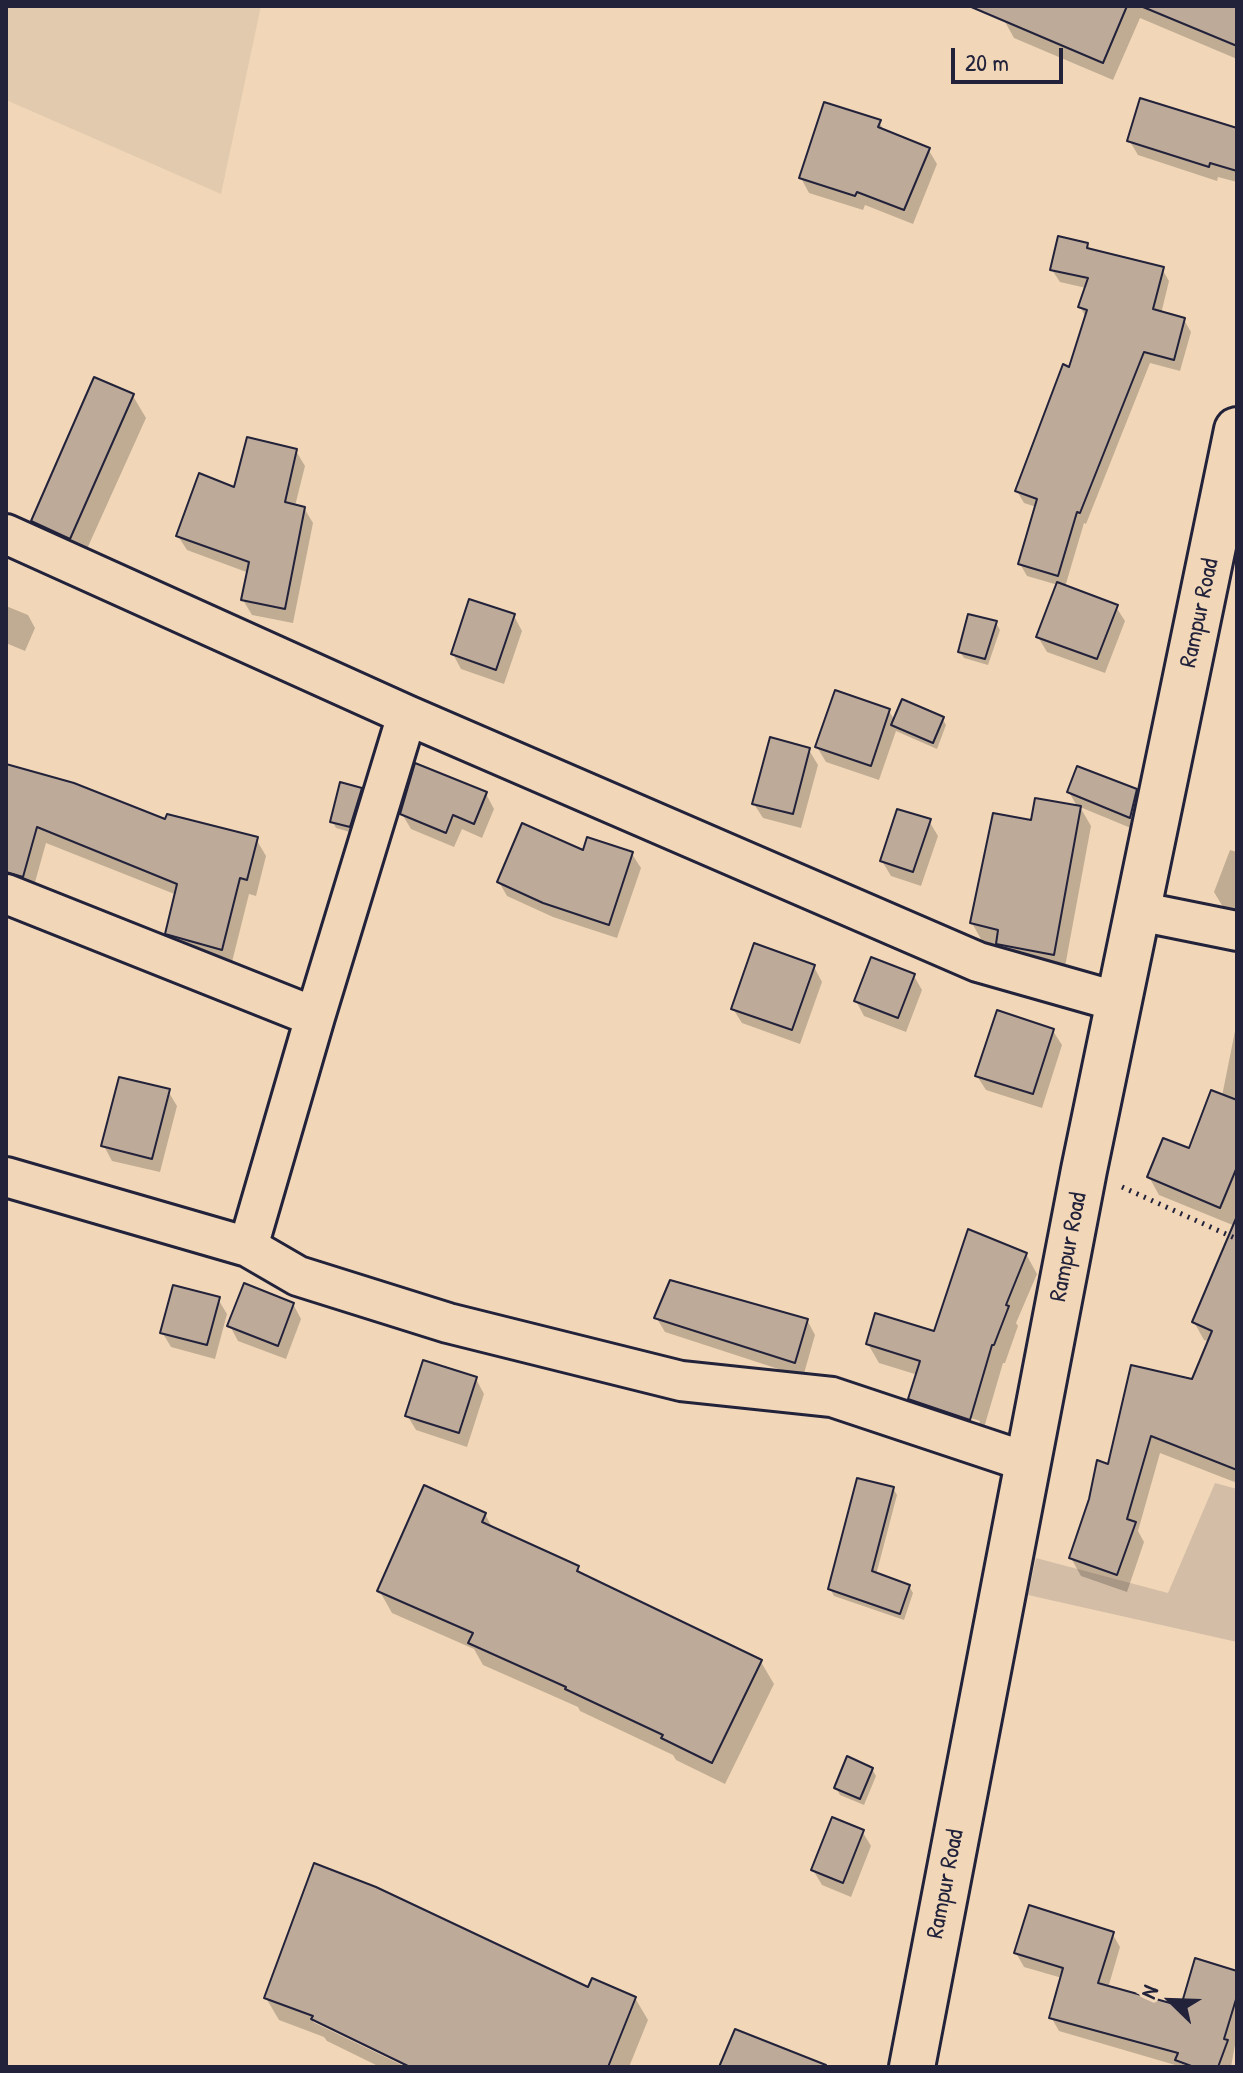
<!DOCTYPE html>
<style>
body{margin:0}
#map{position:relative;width:1243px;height:2073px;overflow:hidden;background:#f1d7b8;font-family:"Patrick Hand",sans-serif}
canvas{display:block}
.frame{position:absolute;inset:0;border:8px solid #22223b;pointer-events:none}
.north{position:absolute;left:1131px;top:1961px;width:80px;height:80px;-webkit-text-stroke:6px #f1d7b8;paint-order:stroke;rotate:293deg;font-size:22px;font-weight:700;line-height:32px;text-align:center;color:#22223b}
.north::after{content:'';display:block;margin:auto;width:28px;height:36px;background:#22223b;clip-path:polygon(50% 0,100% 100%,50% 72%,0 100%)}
.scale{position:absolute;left:951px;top:48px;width:112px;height:36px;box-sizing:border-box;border:4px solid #22223b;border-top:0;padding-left:10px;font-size:24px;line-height:28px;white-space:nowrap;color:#22223b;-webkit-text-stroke:6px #f1d7b8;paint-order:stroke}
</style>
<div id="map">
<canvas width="1243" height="2073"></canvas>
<div class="frame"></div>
<div class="north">N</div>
<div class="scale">20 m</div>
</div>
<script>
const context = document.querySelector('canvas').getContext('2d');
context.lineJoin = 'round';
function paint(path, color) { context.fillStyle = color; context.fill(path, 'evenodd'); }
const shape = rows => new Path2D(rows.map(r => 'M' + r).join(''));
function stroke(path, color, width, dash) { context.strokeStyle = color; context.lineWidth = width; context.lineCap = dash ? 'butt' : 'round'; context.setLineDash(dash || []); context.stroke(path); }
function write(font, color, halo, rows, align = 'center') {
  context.font = font + ' "Patrick Hand",sans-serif'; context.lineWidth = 6; context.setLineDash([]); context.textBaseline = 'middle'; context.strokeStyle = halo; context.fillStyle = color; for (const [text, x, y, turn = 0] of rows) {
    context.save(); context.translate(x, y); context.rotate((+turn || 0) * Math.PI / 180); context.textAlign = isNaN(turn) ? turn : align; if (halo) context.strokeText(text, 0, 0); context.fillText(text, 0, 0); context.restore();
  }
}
paint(shape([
 [6,6,261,6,221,194,6,100]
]), '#e2caaf');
paint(shape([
 [1215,1483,1237,1489,1237,1642,1028,1595,1036,1558,1168,1593]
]), '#d3bda6');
paint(shape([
 [1010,6,1237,6,1237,59,1140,18,1113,80,1014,38,1004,20],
 [879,122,885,132,928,149,937,164,913,224,865,205,863,210,809,193,801,178],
 [1237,130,1237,182,1218,177,1217,181,1138,155,1129,140],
 [1087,244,1091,251,1162,269,1169,281,1161,314,1184,320,1191,332,1180,371,1150,363,1086,524,1084,523,1065,587,1116,607,1125,621,1105,673,1047,652,1038,637,1058,585,1027,576,1020,564,1036,507,1024,503,1017,491,1070,369,1086,318,1080,306,1086,288,1060,282,1052,270],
 [133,396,146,418,82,560,46,543,33,521],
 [296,451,305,466,295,506,304,508,313,523,293,623,252,615,243,600,249,573,187,550,178,536,236,489],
 [6,606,28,615,35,628,25,651,6,643],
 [514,616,522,631,504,684,461,669,453,654],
 [996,623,1000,630,988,665,964,658,960,652],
 [889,711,895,721,942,718,946,725,937,749,896,731,879,780,826,762,817,747],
 [809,750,818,765,801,828,763,818,754,804],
 [6,766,167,822,256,839,266,856,256,896,249,894,231,966,177,950,167,933,177,895,46,843,32,893,6,886],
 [361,789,365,796,353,833,336,828,332,821],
 [1136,791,1144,806,1138,831,1080,807,1091,826,1064,972,1008,962,999,945,982,941,972,923,1033,823,1078,808,1069,792],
 [486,794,494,809,482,838,462,829,454,847,411,829,402,814],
 [929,821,938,836,921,886,891,876,882,861],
 [1230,850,1237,852,1237,912,1223,907,1214,892],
 [584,853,632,854,641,868,617,938,553,917,507,896,499,882],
 [814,967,822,982,800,1044,742,1023,733,1009],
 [914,976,922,990,906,1032,864,1016,856,1001],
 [1237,1021,1237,1483,1160,1453,1138,1531,1144,1542,1127,1592,1081,1576,1071,1558,1110,1466,1193,1381,1210,1342,1204,1340,1194,1322,1235,1226,1159,1195,1149,1177,1190,1151,1222,1096],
 [1053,1031,1062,1045,1042,1108,986,1090,977,1076],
 [168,1091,177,1106,160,1172,112,1161,104,1146],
 [1026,1254,1037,1274,1016,1323,1018,1326,1005,1363,1003,1363,981,1438,922,1418,911,1399,918,1375,879,1363,868,1344,935,1333],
 [923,1402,980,1421,979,1425,923,1406],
 [218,1299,227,1314,215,1359,171,1347,162,1332],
 [293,1304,301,1319,286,1359,238,1341,230,1326],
 [656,1317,807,1320,815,1335,803,1377,665,1332],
 [476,1379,484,1394,467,1447,416,1430,407,1415],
 [893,1488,897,1495,876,1575,909,1586,913,1593,904,1620,834,1596,830,1589],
 [485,1514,493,1529,577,1567,582,1576,761,1662,774,1684,725,1784,676,1760,673,1755,580,1711,578,1707,483,1665,474,1649,392,1613,379,1590],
 [872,1769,876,1776,864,1805,840,1795,836,1788],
 [862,1831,871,1846,851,1897,822,1885,813,1870],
 [1112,1933,1120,1947,1108,1988,1182,2008,1237,1973,1237,2034,1231,2067,1182,2067,1059,2031,1051,2017,1062,1978,1024,1967,1016,1953],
 [589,1990,635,1998,648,2020,629,2067,415,2067,313,2018,313,2022,406,2067,380,2067,327,2041,324,2037,279,2020,266,1998]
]), '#0003');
const building = shape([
 [969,6,1127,6,1103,63,969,6],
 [1143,6,1237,6,1237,46,1143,7,1143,6],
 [1140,98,1237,128,1237,171,1210,163,1209,167,1127,141,1140,98],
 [824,102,881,120,878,127,930,148,904,210,857,192,855,196,799,178,824,102],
 [1058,236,1088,243,1087,248,1164,267,1153,309,1185,318,1174,360,1144,352,1080,513,1077,512,1058,576,1018,564,1037,499,1015,491,1063,364,1069,367,1087,310,1078,307,1088,278,1050,270,1058,236],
 [94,377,134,394,70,539,31,521,94,377],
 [247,437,297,449,285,502,305,507,285,609,241,600,249,562,176,536,199,473,234,487,247,437],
 [1057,582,1118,605,1097,659,1036,637,1057,582],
 [469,599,515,614,496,670,451,654,469,599],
 [968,614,997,621,985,659,958,652,968,614],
 [835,690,890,709,871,766,815,747,835,690],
 [902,699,944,717,933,743,891,725,902,699],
 [770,737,810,748,793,814,752,804,770,737],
 [415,763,487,792,474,824,453,815,446,833,400,814,415,763],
 [6,764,74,783,165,819,167,814,258,837,247,880,240,878,222,950,165,934,177,884,37,827,23,877,6,872,6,764],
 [1077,766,1137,789,1130,818,1067,792,1077,766],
 [340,782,362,788,350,827,330,822,340,782],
 [1035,798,1081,806,1054,955,996,944,998,930,970,923,993,813,1031,820,1035,798],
 [897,809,931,819,913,872,880,861,897,809],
 [522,823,583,850,587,837,633,852,609,925,543,903,497,882,522,823],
 [754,943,815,965,792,1030,731,1009,754,943],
 [871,957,915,974,898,1018,854,1001,871,957],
 [997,1010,1054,1029,1033,1094,975,1076,997,1010],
 [119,1077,170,1089,152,1159,101,1146,119,1077],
 [1211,1090,1237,1100,1237,1167,1220,1208,1147,1177,1163,1138,1189,1148,1211,1090],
 [1237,1216,1237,1470,1151,1436,1127,1519,1136,1522,1117,1575,1069,1558,1089,1499,1097,1460,1108,1464,1131,1365,1192,1379,1212,1331,1192,1322,1237,1216],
 [968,1229,1027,1253,1006,1305,1009,1306,994,1345,992,1345,970,1420,908,1399,920,1361,866,1344,875,1313,934,1331,968,1229],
 [670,1280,808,1319,795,1363,654,1318,670,1280],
 [244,1283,294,1303,278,1346,227,1326,244,1283],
 [173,1285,220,1297,207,1345,160,1333,173,1285],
 [423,1360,477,1377,459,1433,405,1416,423,1360],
 [857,1478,894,1487,872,1571,910,1585,900,1614,828,1589,857,1478],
 [424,1485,486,1513,482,1522,579,1566,577,1571,762,1660,712,1763,661,1738,663,1735,565,1689,566,1687,468,1643,473,1633,377,1591,424,1485],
 [847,1756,873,1768,860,1799,834,1788,847,1756],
 [832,1817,864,1830,843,1883,811,1870,832,1817],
 [314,1863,376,1887,588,1987,592,1978,636,1997,608,2067,410,2067,311,2019,313,2016,264,1998,314,1863],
 [1029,1905,1114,1932,1098,1983,1181,2006,1195,1958,1237,1971,1237,1996,1224,2039,1228,2040,1218,2067,1194,2067,1175,2060,1178,2053,1049,2018,1063,1968,1014,1953,1029,1905],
 [735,2029,826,2065,825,2067,719,2067,735,2029]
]);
paint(building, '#beaa99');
stroke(building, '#22223b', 2);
const minor = shape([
 [6,534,407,715,978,962,1119,1002],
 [6,894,315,1017],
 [1138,911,1237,931],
 [6,1177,248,1247,298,1276,448,1323,681,1381,832,1397,1027,1462],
 [248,1247,315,1017,407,715]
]);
const major = shape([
 [912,2067,1084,1170,1237,430]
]);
stroke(minor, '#22223b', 44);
stroke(major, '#22223b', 50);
stroke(shape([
 [1122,1187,1237,1239]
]), '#22223b', 5, [2, 6]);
stroke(minor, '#f1d7b8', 38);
stroke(major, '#f1d7b8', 44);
write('24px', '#22223b', '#f1d7b8', [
 ["Rampur Road",1200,613,-78],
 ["Rampur Road",1069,1247,-79],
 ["Rampur Road",946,1884,-79]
]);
</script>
